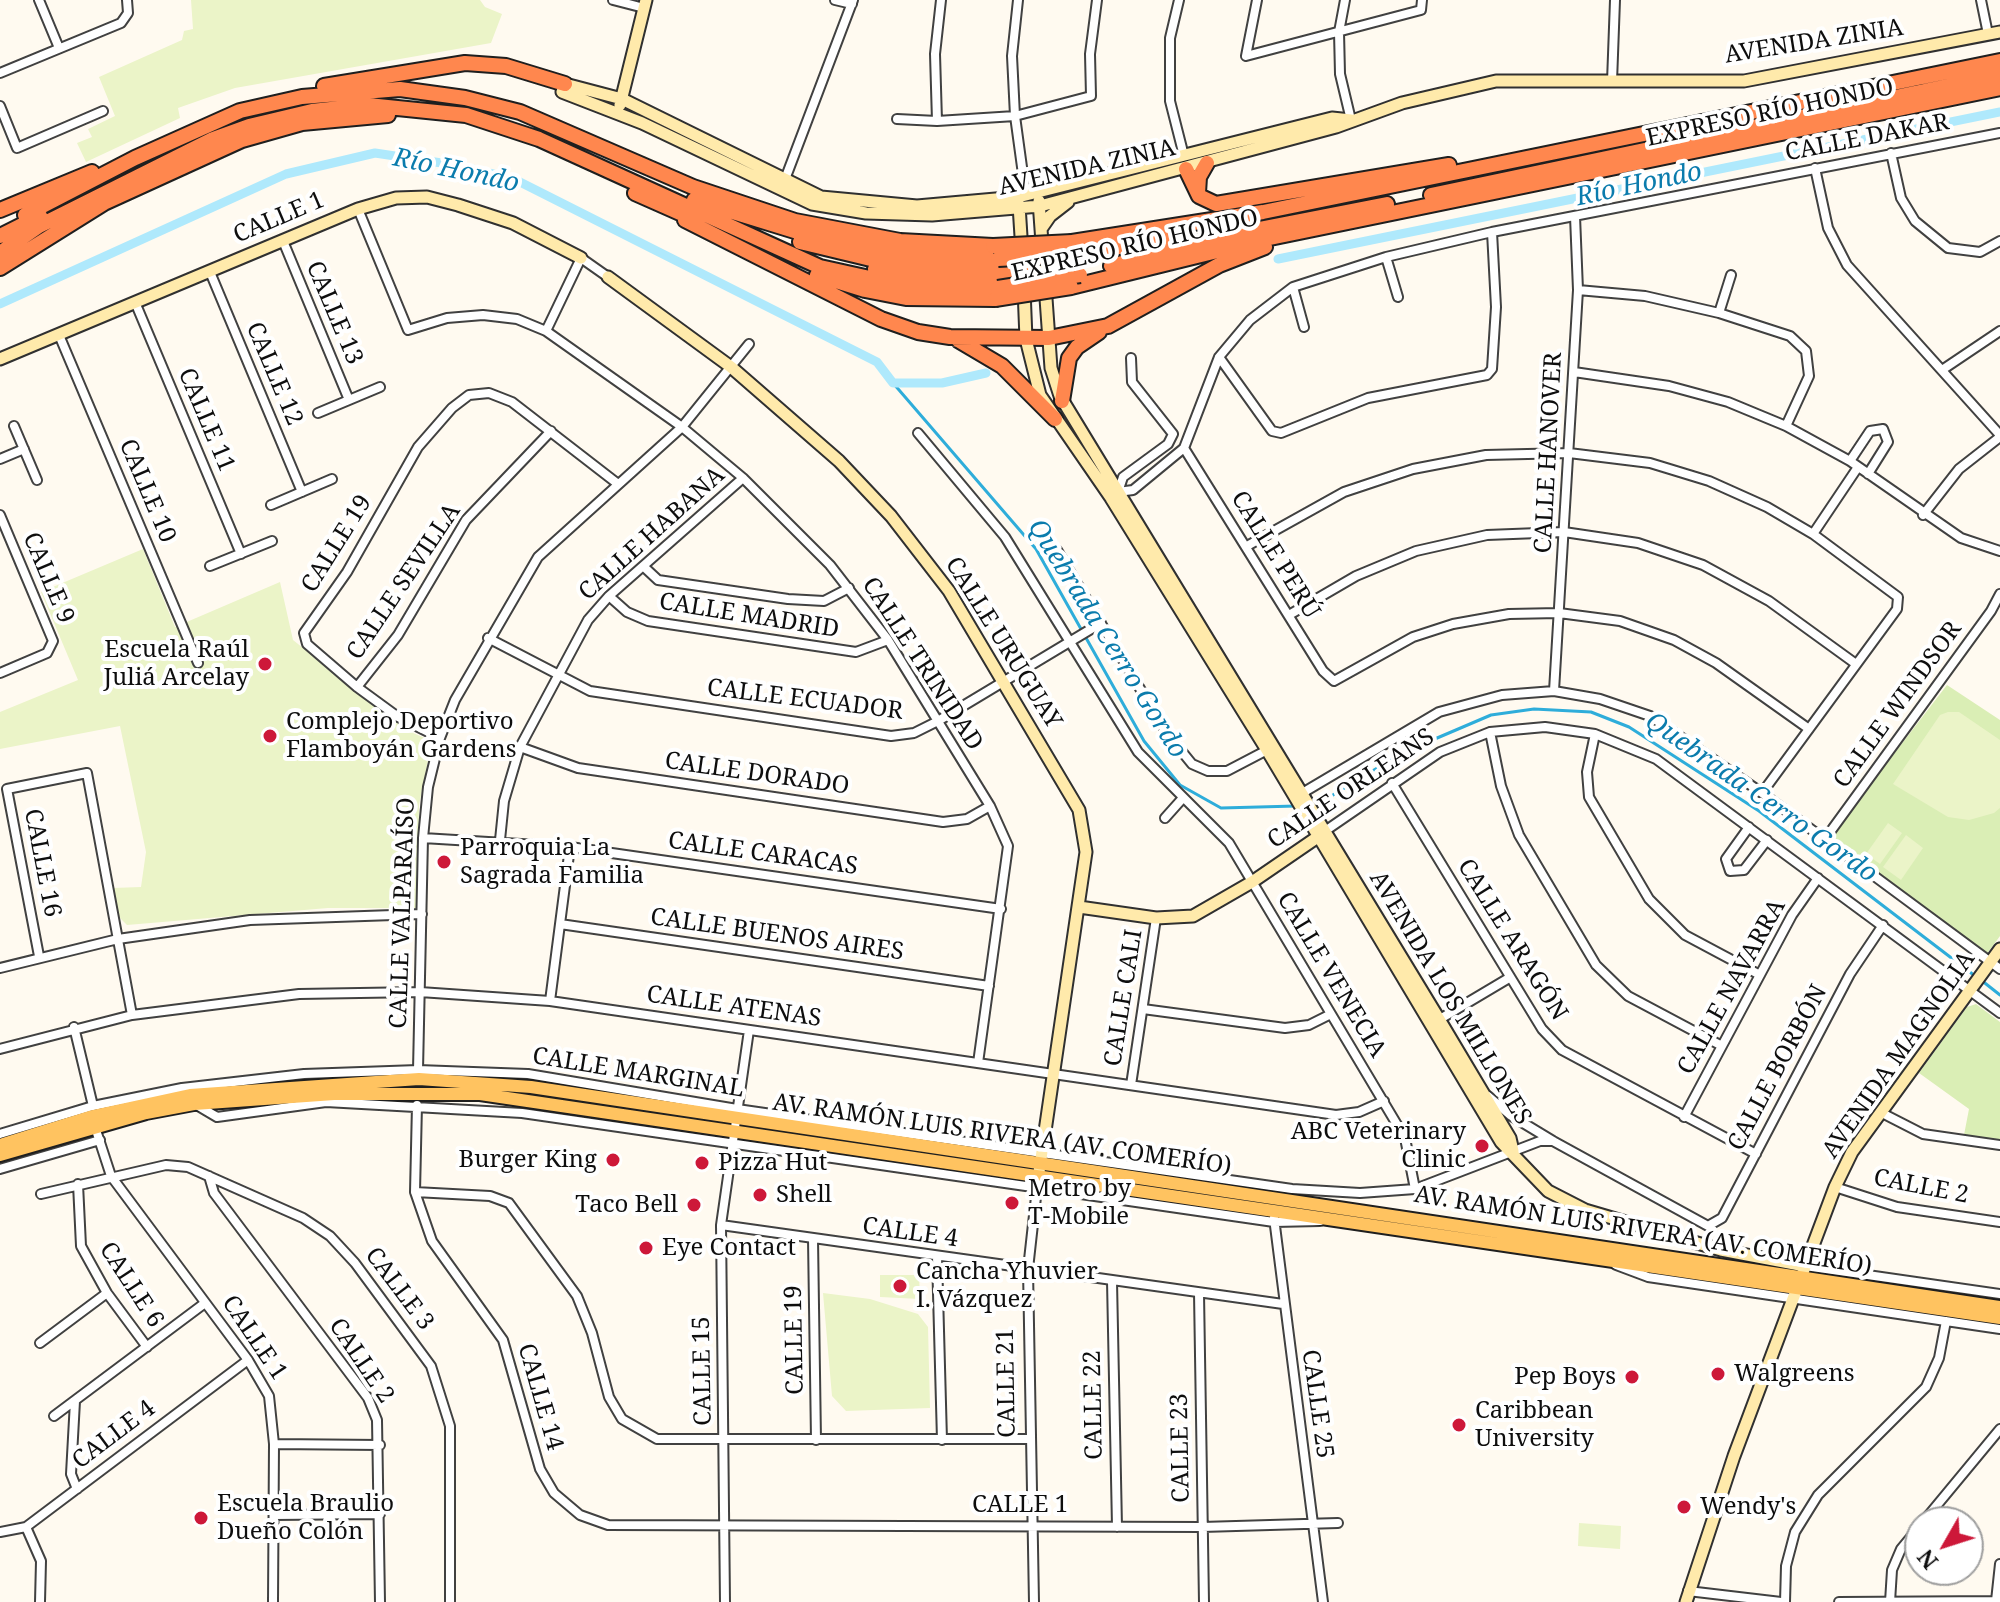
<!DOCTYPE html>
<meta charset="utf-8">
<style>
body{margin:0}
#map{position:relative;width:2000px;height:1602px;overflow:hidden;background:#fffaf0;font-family:"Noto Serif",serif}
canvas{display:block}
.north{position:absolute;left:1904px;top:1506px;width:80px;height:80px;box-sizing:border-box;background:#fff;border:2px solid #9f9f9f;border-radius:50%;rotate:231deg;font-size:22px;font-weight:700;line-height:32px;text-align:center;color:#0e0e0e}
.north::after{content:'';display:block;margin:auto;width:28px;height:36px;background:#cd1839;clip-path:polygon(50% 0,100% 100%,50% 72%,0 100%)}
</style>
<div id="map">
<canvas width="2000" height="1602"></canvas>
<div class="north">N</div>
</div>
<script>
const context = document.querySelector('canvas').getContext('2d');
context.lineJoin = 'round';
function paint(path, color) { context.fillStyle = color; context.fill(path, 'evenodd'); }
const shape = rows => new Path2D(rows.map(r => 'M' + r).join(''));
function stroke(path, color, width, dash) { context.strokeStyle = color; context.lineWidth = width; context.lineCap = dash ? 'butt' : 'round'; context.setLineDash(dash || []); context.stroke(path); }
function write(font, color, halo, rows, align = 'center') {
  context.font = font + ' "Noto Serif",serif'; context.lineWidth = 8; context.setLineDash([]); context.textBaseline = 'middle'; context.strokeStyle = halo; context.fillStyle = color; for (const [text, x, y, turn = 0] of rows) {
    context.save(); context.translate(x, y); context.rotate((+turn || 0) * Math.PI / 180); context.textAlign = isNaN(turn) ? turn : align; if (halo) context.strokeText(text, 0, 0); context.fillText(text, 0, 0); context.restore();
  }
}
paint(shape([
 [1947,685,2000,720,2000,936,1986,955,1829,838],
 [1976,1004,2000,1022,2000,1140,1964,1135,1969,1109,1919,1073,1967,1007]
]), '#daeeb5');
paint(shape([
 [191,0,480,0,485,7,502,14,491,43,235,88,178,108,180,118,86,162,77,143,92,137,88,129,115,116,99,77,182,40,184,31,193,29],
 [143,549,175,627,280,582,293,640,406,730,432,741,419,805,418,908,328,908,127,925,119,917,113,888,141,887,146,852,120,726,0,749,0,712,78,680,41,592],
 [1948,712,1959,712,2000,740,2000,808,1994,813,1969,820,1948,817,1893,784,1940,715],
 [1888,823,1902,833,1880,864,1866,854],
 [1906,835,1923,848,1901,880,1883,867],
 [880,1275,919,1275,920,1299,880,1297],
 [823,1293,870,1299,918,1314,928,1327,930,1408,846,1411,832,1396],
 [1579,1523,1621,1526,1620,1549,1578,1546]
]), '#ebf4c8');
stroke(shape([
 [893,383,1036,549,1144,741,1180,785,1221,808,1296,806],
 [1311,803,1323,801,1402,753,1491,715,1534,709,1591,712,1629,727,1759,811,1975,976],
 [1981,980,2000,995]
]), '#2eadda', 3);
stroke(shape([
 [1278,259,2000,112],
 [0,304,286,174,375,153,455,165,514,179,877,362,893,383,942,383,986,373]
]), '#afe9fc', 9);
const street = shape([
 [39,0,59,48],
 [613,0,644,8],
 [835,0,852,4],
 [1018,0,1012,56,1015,116,1025,189],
 [1179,0,1170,38,1170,101,1184,156],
 [1257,0,1246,56,1421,10,1422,0],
 [1345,0,1339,32,1340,74,1351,120],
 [1981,0,1988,34],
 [0,73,121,23,128,13,127,0],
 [1612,82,1615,0],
 [0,106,17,148,103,111],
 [897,119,937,121,1015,116,1091,96,1090,54,1097,0],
 [937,121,935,54,941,0],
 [1891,153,1901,198,1915,221,1948,248,1980,252,2000,241],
 [1815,168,1828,228,1847,265,2000,435],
 [784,182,853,0],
 [358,209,408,330,447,318,483,315,517,319,546,331,682,427,743,478,830,565,888,640,990,806,1008,846,978,1063],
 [283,241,349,400],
 [1386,257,1398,297],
 [210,272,302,492],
 [1293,287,1304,327],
 [1578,290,1645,296,1719,313,1790,336,1806,351,1809,376,1786,426],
 [135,302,241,554],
 [1719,313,1731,275],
 [546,331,581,258,608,277],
 [59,335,198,663],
 [1219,357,1272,431,1281,433,1368,398,1487,375,1492,369,1496,307,1492,232],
 [1942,370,2000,331],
 [1574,372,1669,386,1728,402,1786,426,1850,461,1961,538,2000,551],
 [318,413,380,387],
 [14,426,37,480],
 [918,433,1005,537,1138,752,1229,843,1405,1138,1415,1189],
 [1184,448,1323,671,1334,681,1413,637,1453,624,1509,614,1559,613,1620,621,1674,640,1716,663,1809,729],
 [0,459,24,449],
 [1850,461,1870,431,1883,429,1888,442,1868,474],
 [1118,492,1133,490,1184,448,1219,357,1250,320,1293,287,1386,257,1492,232,2000,133],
 [1118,492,1123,477,1168,444,1173,434,1132,382,1131,358],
 [271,505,332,479],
 [0,515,53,641,47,653,0,673],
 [1923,515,1959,469,2000,437],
 [1813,534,1858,467],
 [1247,546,1344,492,1413,469,1486,455,1569,453,1650,463,1709,481,1767,507,1813,534,1898,597,1897,609,1762,793],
 [1057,550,1166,732,1192,764,1208,771,1227,771,1271,748],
 [210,566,272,541],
 [643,566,658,580,788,599,824,601,849,588],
 [609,596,627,612,648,621,856,652,888,640],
 [1289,615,1356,576,1416,551,1487,535,1564,532,1638,543,1703,565,1769,601,1856,664],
 [488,638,590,691,891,736,914,733,938,721,1101,623],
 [357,687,398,635,466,520,551,431],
 [1554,691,1578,290,1575,216],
 [1490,732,1501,786,1519,835,1596,965,1628,996,1722,1046],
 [1595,734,1587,772,1589,797,1649,899,1685,935,1760,975],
 [440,738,398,717,357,687,307,644,304,633,347,572,418,447,452,408,469,395,489,393,512,402,618,484],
 [520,747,578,768,943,822,967,819,990,806],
 [1392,783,1542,1029,1562,1050,1756,1154],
 [1299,795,1439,712,1502,695,1554,691,1600,699,1650,716,1762,793,2000,969],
 [1165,818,1182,799],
 [1749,827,1726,859,1730,871,1744,870,1767,840],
 [1325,831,1440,752,1490,732,1545,727,1595,734,1656,759,2000,1013],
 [423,838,570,847,1001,909],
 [1825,839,1991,611,2000,594],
 [500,840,504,801,520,747,588,620,609,596,743,478],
 [560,924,989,986],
 [39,956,7,789,87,773,132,1015],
 [0,968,118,939,250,920,422,914],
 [550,1001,570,847],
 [1143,1009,1285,1028,1309,1025,1331,1014],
 [1435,1022,1509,978],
 [74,1027,93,1106],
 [0,1049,132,1015,299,994,420,992,550,1001,1336,1115,1359,1112,1384,1101],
 [418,1070,423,838,428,787,440,738,455,700,538,557,682,427,749,344],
 [1131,1085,1156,918],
 [1488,1096,1510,1115,1553,1141,1708,1226,1722,1218,1850,974,1883,925],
 [195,1104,217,1117,326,1102,522,1113,1274,1222,1320,1221],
 [417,1105,415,1192,432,1241,503,1340,540,1469,554,1493,580,1515,608,1525,1202,1527,1338,1523],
 [1880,1112,1923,1134,2000,1145],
 [1684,1117,1792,915,1818,878],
 [95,1127,111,1176,248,1360,269,1396,274,1444,273,1602],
 [0,1134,93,1106,182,1088,304,1074,418,1070,528,1074,737,1109,1292,1189,1360,1193,1415,1189,1540,1141,1553,1141],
 [0,1169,100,1140],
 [209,1176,214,1193,368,1398,377,1420,380,1602],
 [78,1184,81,1246,107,1293,147,1347],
 [1835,1187,1897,1207,2000,1222],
 [415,1192,490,1196,509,1203,577,1296,592,1333,609,1397,622,1419,657,1439,1030,1439],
 [41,1194,166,1165,188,1167,303,1218,330,1236,355,1263,431,1366,450,1426,450,1602],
 [1274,1218,1323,1602],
 [721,1225,1283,1304],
 [813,1239,816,1440],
 [937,1257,942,1440],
 [1616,1265,1648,1277,2000,1329],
 [1805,1266,2000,1294],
 [1112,1281,1117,1527],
 [1199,1293,1204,1602],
 [40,1343,107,1293],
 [75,1401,71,1474,77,1489],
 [54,1416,205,1303],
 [274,1444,380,1445],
 [274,1515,380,1514],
 [1923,1522,2000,1429],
 [26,1527,41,1561,40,1602],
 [0,1532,26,1527,248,1360],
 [1688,1591,1781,1602],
 [1996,1601,2000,1564],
 [725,1602,721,1225,749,1030],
 [1034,1602,1028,1269,1038,1179],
 [1785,1602,1786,1566,1795,1532,1818,1495,1926,1387,1939,1358,1946,1321],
 [1839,1602,2000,1601],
 [1890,1602,1892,1570,1901,1549,1920,1526]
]);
const secondary = shape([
 [620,105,646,0],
 [1351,120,1332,118,1018,197,917,206,821,197,622,99,565,84,562,92,642,123,812,204,866,213,932,215,1040,206,1336,127,1402,103,1496,81,1744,81,2000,32],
 [1039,201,1051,368,1060,396,1439,1019,1510,1138,1513,1151],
 [1019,205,1022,252],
 [1041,229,1050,216,1068,202],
 [608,277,731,367,839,461,891,516,949,591,1079,810,1086,852,1039,1172],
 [1024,289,1026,339,1040,395,1111,498,1267,750,1501,1142,1548,1191,1585,1210,1721,1250,1805,1266],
 [0,359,358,209,396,198,427,197,458,205,513,223,581,258],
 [1079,907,1156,918,1193,916,1252,882,1325,832],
 [1686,1602,1734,1456,1835,1187,1852,1152,2000,949]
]);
const primary = shape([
 [0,1145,93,1116,190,1095,419,1079,531,1087,2000,1307],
 [0,1155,146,1113,194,1104,334,1094,480,1094,2000,1318]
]);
const highway = shape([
 [324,86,465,63,506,66,565,84],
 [1186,169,1199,196,1216,204,1449,165],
 [635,193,696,220],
 [1198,193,1199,177,1207,163],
 [1431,195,2000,75],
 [694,200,814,237,895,252,998,259],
 [0,210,92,172],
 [25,215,135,158,240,111,302,97,400,89,465,98,520,112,693,187,795,221,900,241,993,246],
 [685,220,881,319,918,332,950,337,1049,338,1108,326,1219,265,1265,247],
 [0,236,40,216],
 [800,242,879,261,958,268,1023,267],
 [1072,242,1263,212,2000,61],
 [0,253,39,226,213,139,249,126,312,111,368,105,466,115,539,139,820,267,915,288,957,291,998,288],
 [1076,255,1176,236],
 [1111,266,1223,236,1387,204],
 [0,268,104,203,242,140,302,123,388,115],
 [875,269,916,276,1024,279],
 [817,275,865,290,906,298,995,299],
 [1071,287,1270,238,2000,88],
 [958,340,1002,366,1055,419],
 [1062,401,1069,358,1077,347,1099,332]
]);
stroke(street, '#414141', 12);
stroke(secondary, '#303030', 15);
stroke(primary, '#1f1f1f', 16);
stroke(highway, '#1f1f1f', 18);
stroke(street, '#fff', 8);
stroke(secondary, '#ffeaab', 11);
stroke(primary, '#ffc360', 12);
stroke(highway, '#ff874e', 14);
const highwayBridge = shape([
 [993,246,1072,242],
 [998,259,1076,255],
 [998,288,1080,275],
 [995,299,1071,287]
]);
stroke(highwayBridge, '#1f1f1f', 18, []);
stroke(highwayBridge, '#ff874e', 14);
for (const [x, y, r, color] of [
 [265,664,8,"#cd1839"],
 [270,736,8,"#cd1839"],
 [444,862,8,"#cd1839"],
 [1482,1146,8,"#cd1839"],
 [613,1160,8,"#cd1839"],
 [702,1163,8,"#cd1839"],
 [760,1195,8,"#cd1839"],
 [1012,1203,8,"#cd1839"],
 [694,1205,8,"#cd1839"],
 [646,1248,8,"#cd1839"],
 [900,1286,8,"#cd1839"],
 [1718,1374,8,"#cd1839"],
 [1632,1377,8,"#cd1839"],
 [1459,1425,8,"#cd1839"],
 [1684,1507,8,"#cd1839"],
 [201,1518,8,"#cd1839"]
]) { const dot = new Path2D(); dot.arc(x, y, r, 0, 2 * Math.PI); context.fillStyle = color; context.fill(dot); stroke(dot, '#fff', 3); }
write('24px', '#0e0e0e', '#fff', [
 ["AVENIDA ZINIA",1814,42,-9],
 ["EXPRESO RÍO HONDO",1770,113,-12],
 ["CALLE DAKAR",1867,138,-11],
 ["AVENIDA ZINIA",1087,168,-13],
 ["CALLE 1",279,218,-23],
 ["EXPRESO RÍO HONDO",1135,246,-13],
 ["CALLE 13",334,313,67],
 ["CALLE 12",274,374,67],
 ["CALLE 11",206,420,67],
 ["CALLE HANOVER",1549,453,-87],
 ["CALLE 10",147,491,67],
 ["CALLE HABANA",652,534,-42],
 ["CALLE 19",337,544,-58],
 ["CALLE PERÚ",1275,555,58],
 ["CALLE 9",48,578,67],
 ["CALLE SEVILLA",404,582,-56],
 ["CALLE MADRID",749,616,9],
 ["CALLE URUGUAY",1003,643,58],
 ["CALLE TRINIDAD",922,664,57],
 ["CALLE ECUADOR",805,700,7],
 ["CALLE WINDSOR",1898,705,-54],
 ["CALLE DORADO",757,774,8],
 ["CALLE ORLEANS",1351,789,-34],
 ["CALLE CARACAS",763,854,8],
 ["CALLE 16",42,863,79],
 ["CALLE VALPARAÍSO",403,913,-88],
 ["CALLE BUENOS AIRES",777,935,8],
 ["CALLE ARAGÓN",1512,940,58],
 ["CALLE VENECIA",1331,975,59],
 ["CALLE NAVARRA",1732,987,-61],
 ["CALLE CALI",1124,998,-81],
 ["AVENIDA LOS MILLONES",1450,998,59],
 ["CALLE ATENAS",734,1007,8],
 ["AVENIDA MAGNOLIA",1899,1055,-55],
 ["CALLE BORBÓN",1778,1068,-62],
 ["CALLE MARGINAL",638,1073,9],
 ["AV. RAMÓN LUIS RIVERA (AV. COMERÍO)",1002,1135,8],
 ["CALLE 2",1921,1187,11],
 ["AV. RAMÓN LUIS RIVERA (AV. COMERÍO)",1643,1231,9],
 ["CALLE 4",910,1233,8],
 ["CALLE 6",131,1285,57],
 ["CALLE 3",399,1289,53],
 ["CALLE 1",254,1338,56],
 ["CALLE 19",795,1340,-91],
 ["CALLE 2",361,1361,56],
 ["CALLE 15",703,1371,-91],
 ["CALLE 21",1007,1383,-91],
 ["CALLE 14",540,1397,74],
 ["CALLE 25",1317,1404,82],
 ["CALLE 22",1094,1405,-91],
 ["CALLE 4",114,1435,-37],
 ["CALLE 23",1181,1448,-91],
 ["CALLE 1",1020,1505]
]);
write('24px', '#0e0e0e', '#fff', [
 ["Escuela Raúl",249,650,"right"],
 ["Juliá Arcelay",249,678,"right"],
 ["Complejo Deportivo",286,722],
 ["Flamboyán Gardens",286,750],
 ["Parroquia La",460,848],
 ["Sagrada Familia",460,876],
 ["ABC Veterinary",1466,1132,"right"],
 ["Clinic",1466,1160,"right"],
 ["Burger King",597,1160,"right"],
 ["Pizza Hut",718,1163],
 ["Metro by",1028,1189],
 ["T-Mobile",1028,1217],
 ["Shell",776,1195],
 ["Taco Bell",678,1205,"right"],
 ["Eye Contact",662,1248],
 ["Cancha Yhuvier",916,1272],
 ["I. Vázquez",916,1300],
 ["Walgreens",1734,1374],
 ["Pep Boys",1616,1377,"right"],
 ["Caribbean",1475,1411],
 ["University",1475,1439],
 ["Escuela Braulio",217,1504],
 ["Dueño Colón",217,1532],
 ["Wendy's",1700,1507]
], 'left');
write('italic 26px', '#0b7cad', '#fff', [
 ["Río Hondo",456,171,12],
 ["Río Hondo",1639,185,-12],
 ["Quebrada Cerro Gordo",1107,639,58],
 ["Quebrada Cerro Gordo",1761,798,35]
]);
</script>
